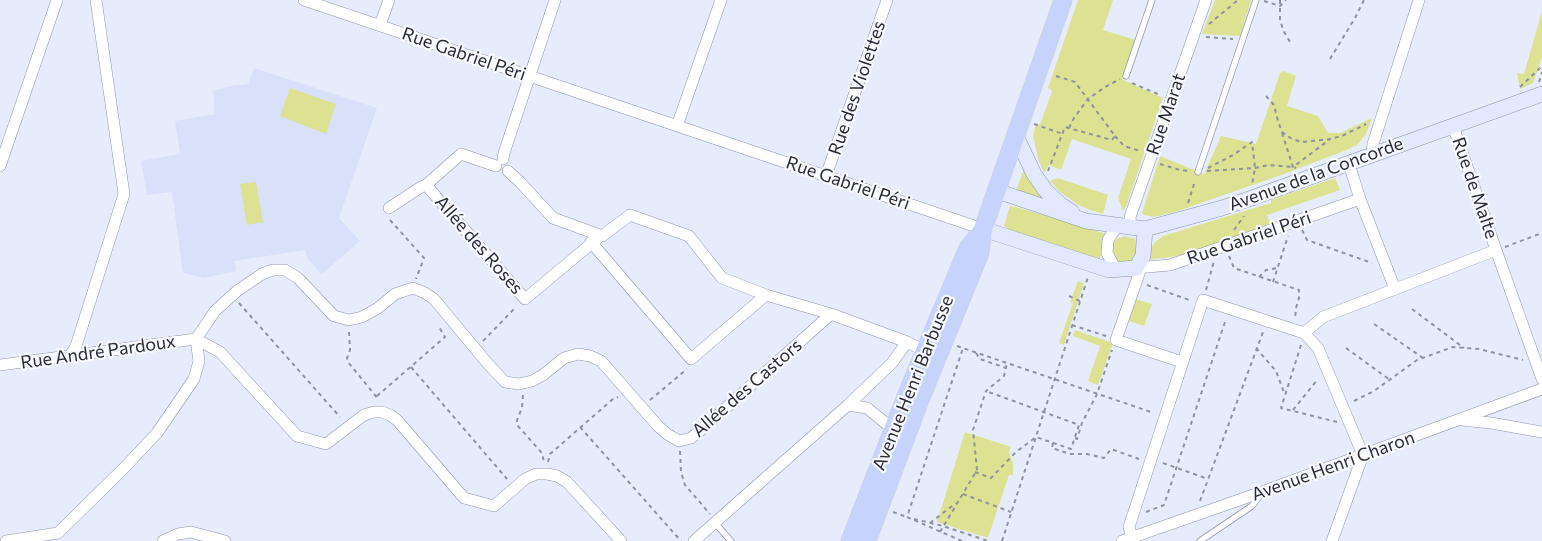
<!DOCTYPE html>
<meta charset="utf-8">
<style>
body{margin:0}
canvas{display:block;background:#e7ecfc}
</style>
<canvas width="1542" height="541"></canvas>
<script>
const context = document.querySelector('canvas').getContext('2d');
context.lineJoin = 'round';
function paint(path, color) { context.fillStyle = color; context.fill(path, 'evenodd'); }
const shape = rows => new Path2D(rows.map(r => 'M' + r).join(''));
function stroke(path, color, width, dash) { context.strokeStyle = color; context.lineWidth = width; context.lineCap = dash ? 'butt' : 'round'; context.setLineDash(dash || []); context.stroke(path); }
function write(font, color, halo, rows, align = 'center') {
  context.font = font + ' Commissioner,sans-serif'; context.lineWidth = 4.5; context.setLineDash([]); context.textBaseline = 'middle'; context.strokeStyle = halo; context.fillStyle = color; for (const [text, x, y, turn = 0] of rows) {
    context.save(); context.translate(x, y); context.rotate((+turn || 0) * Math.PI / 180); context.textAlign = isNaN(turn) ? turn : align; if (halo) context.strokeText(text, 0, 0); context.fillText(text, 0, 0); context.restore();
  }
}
paint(shape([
 [254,68,377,108,339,218,360,241,321,275,314,265,308,260,305,250,235,261,236,271,204,278,183,273,172,192,147,195,141,161,180,154,175,121,215,114,213,91,231,86,248,84]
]), '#d8e0fa');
paint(shape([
 [1078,0,1113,0,1103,30,1136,40,1123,80,1163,98,1127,204,1123,211,1118,198,1131,159,1072,139,1061,170,1049,165,1044,173,1039,161,1033,137,1036,123,1040,125,1052,91,1048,88],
 [1215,0,1251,0,1240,36,1202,34],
 [1542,11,1542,57,1533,83,1520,89,1517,73,1524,74],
 [1283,71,1296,76,1287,106,1318,116,1328,133,1340,133,1372,118,1366,134,1358,144,1349,149,1284,174,1175,212,1154,217,1144,215,1142,213,1160,156,1204,174,1221,136,1256,144,1280,73],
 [290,88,336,104,326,134,280,116],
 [1025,166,1049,202,1016,191],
 [1058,178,1108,195,1103,214,1090,210,1077,204,1061,193,1050,181],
 [1335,178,1340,190,1267,215,1270,224,1184,255,1149,260,1147,255,1155,242,1163,236,1271,203,1271,200],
 [256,182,263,222,247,225,240,184],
 [1010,206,1016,207,1106,234,1100,259,1010,230,1004,226],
 [1125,236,1135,239,1138,248,1136,257,1130,263,1124,265,1115,259,1111,252,1112,245,1116,239],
 [1078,281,1084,283,1064,345,1059,343,1073,303,1070,302],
 [1135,299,1152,304,1144,326,1129,321],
 [1075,330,1113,343,1098,385,1088,381,1100,346,1073,336],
 [965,432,1011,447,1009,451,1013,464,1013,475,1009,475,988,538,937,522]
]), '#dde192');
const lane = shape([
 [1126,76,1152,0],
 [1198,172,1256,0],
 [715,523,731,541],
 [1200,541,1252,506,1261,494]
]);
const street = shape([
 [304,0,983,229],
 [380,25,389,0],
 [677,126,721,0],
 [1453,126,1496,250],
 [1372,155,1373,144,1419,0],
 [503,159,504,153,555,0],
 [0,166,57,0],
 [508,171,520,182,553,218,602,236,630,215,689,236,722,278,766,295,831,314,907,342,925,351],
 [826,176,887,0],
 [426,185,525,299,598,238],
 [1360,199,1395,289],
 [389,208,421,187,426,185,461,154,496,166],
 [1131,228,1130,217,1206,0],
 [591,242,691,359,766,295],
 [1136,268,1170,265,1360,199,1349,164],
 [1141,268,1116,340,1182,362],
 [1116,270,1107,253,1108,240,1117,226],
 [1304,333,1323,317,1496,250,1542,379],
 [196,339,215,311,237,291,262,274,273,270,285,270,298,278,334,316,349,320,362,317,378,308,395,294,413,288,425,293,434,299,488,364,505,382,519,384,532,381,543,375,564,358,578,354,590,356,601,361,658,426,667,434,679,441,691,438,701,430,831,314],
 [196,339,220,352,297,436,326,444,364,415,374,412,382,412,390,415,397,420,464,498,494,506,525,479,536,474,547,474,557,476,567,482,621,541],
 [70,356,76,346,124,194,96,0],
 [0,365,196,339],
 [848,405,867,408,894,430],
 [1462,420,1491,423,1542,432],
 [1132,537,1129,527,1203,300,1304,333,1318,348,1363,455,1332,541],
 [6,541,58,533,123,469,157,433,194,379,199,361,196,339],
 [163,541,178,534,191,532,225,541],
 [694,541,848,405,892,363,907,342],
 [1122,541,1262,492,1542,389]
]);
const secondary = shape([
 [1016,136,1034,174,1046,191,1061,205,1072,212],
 [997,191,1086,221,1145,229,1222,208,1249,199,1542,94],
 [983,229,1109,270,1136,268,1143,256,1145,229]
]);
const primary = shape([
 [850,541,907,394,968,248,983,230],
 [867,541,920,400,980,253,983,229,1063,0]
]);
stroke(lane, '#8d95ac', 7);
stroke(street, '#8d95ac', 12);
stroke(secondary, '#8d95ac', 16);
stroke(primary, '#d0d1d3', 19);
stroke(shape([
 [1280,0,1280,19,1283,30,1290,42],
 [1264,1,1280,6,1286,0],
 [1209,24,1238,0],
 [1206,37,1233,39],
 [1330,59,1355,18,1364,0],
 [1539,82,1542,72],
 [1132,83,1160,95],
 [1520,87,1542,66],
 [1266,96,1274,105,1278,121,1282,132,1292,139,1302,142,1331,139,1344,135,1366,124],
 [1034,124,1063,134],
 [1069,128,1074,118,1088,99,1105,87,1120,79],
 [1282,133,1293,167,1329,140],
 [1115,136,1124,146,1140,151],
 [1160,164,1180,170,1190,171],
 [1208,168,1233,155,1252,142,1255,168,1252,185],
 [1048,171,1065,127,1112,140,1115,136,1075,82,1053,75],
 [1207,171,1255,168,1269,165,1293,167,1296,168],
 [1188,203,1195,181],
 [390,220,424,258,416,279],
 [1234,230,1244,216],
 [1302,230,1307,240,1372,263],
 [1505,247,1542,233],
 [1229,256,1234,268,1299,290,1299,298,1296,308,1295,319],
 [1259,277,1266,270,1278,268],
 [1273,282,1288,236],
 [1147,285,1192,301],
 [1206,290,1214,261],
 [1069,296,1080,301],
 [239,303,340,417],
 [1412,309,1464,348],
 [1374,324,1423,358],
 [1072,325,1106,336],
 [349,332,350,350,347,358,348,362,379,400],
 [483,341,516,307],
 [1301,345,1281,408,1337,422],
 [957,346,1154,413],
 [1256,348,1276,371,1285,395],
 [1346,348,1390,380],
 [976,353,980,359,1006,368],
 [411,367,507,479],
 [523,395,522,408,517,420,517,425,542,453,544,462],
 [377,396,445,337,439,327,440,325],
 [650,400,687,369],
 [1354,401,1374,391,1417,360,1453,347,1479,349,1523,360],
 [1293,410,1318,379],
 [580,427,681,541],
 [1075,438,1077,439,1082,423,1097,394,1112,350],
 [1053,443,1052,448,1070,454,1087,454,1104,458,1111,449,1139,459],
 [680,451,681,472,685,485,710,514],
 [548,462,550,454,613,399,618,397],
 [1163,463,1208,479],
 [975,472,991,478,1016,452,1036,437,1071,449,1079,425,986,391],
 [963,494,1011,512],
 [1200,501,1263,332],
 [893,512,907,517],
 [1146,512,1164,505,1226,319],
 [914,519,943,526,988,541],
 [930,523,956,503],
 [940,532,977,470,973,430,986,391,1004,376,1007,363],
 [962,541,907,517,963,348],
 [1002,541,1088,277]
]), '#8e93a0', 2, [4, 4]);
stroke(lane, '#fff', 5.5);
stroke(street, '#fff', 11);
stroke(secondary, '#e2e9fe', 15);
stroke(primary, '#c5d3fd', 18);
write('18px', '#292c36', '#f8faff', [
 ["Rue Gabriel Péri",464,54,19],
 ["Rue des Violettes",857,88,-71],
 ["Rue Marat",1166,114,-71],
 ["Avenue de la Concorde",1316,174,-20],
 ["Rue Gabriel Péri",848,183,19],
 ["Rue de Malte",1475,188,71],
 ["Rue Gabriel Péri",1249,238,-19],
 ["Allée des Roses",479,245,49],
 ["Rue André Pardoux",98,352,-8],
 ["Avenue Henri Barbusse",913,383,-68],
 ["Allée des Castors",747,388,-41],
 ["Avenue Henri Charon",1333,466,-20]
]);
</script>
